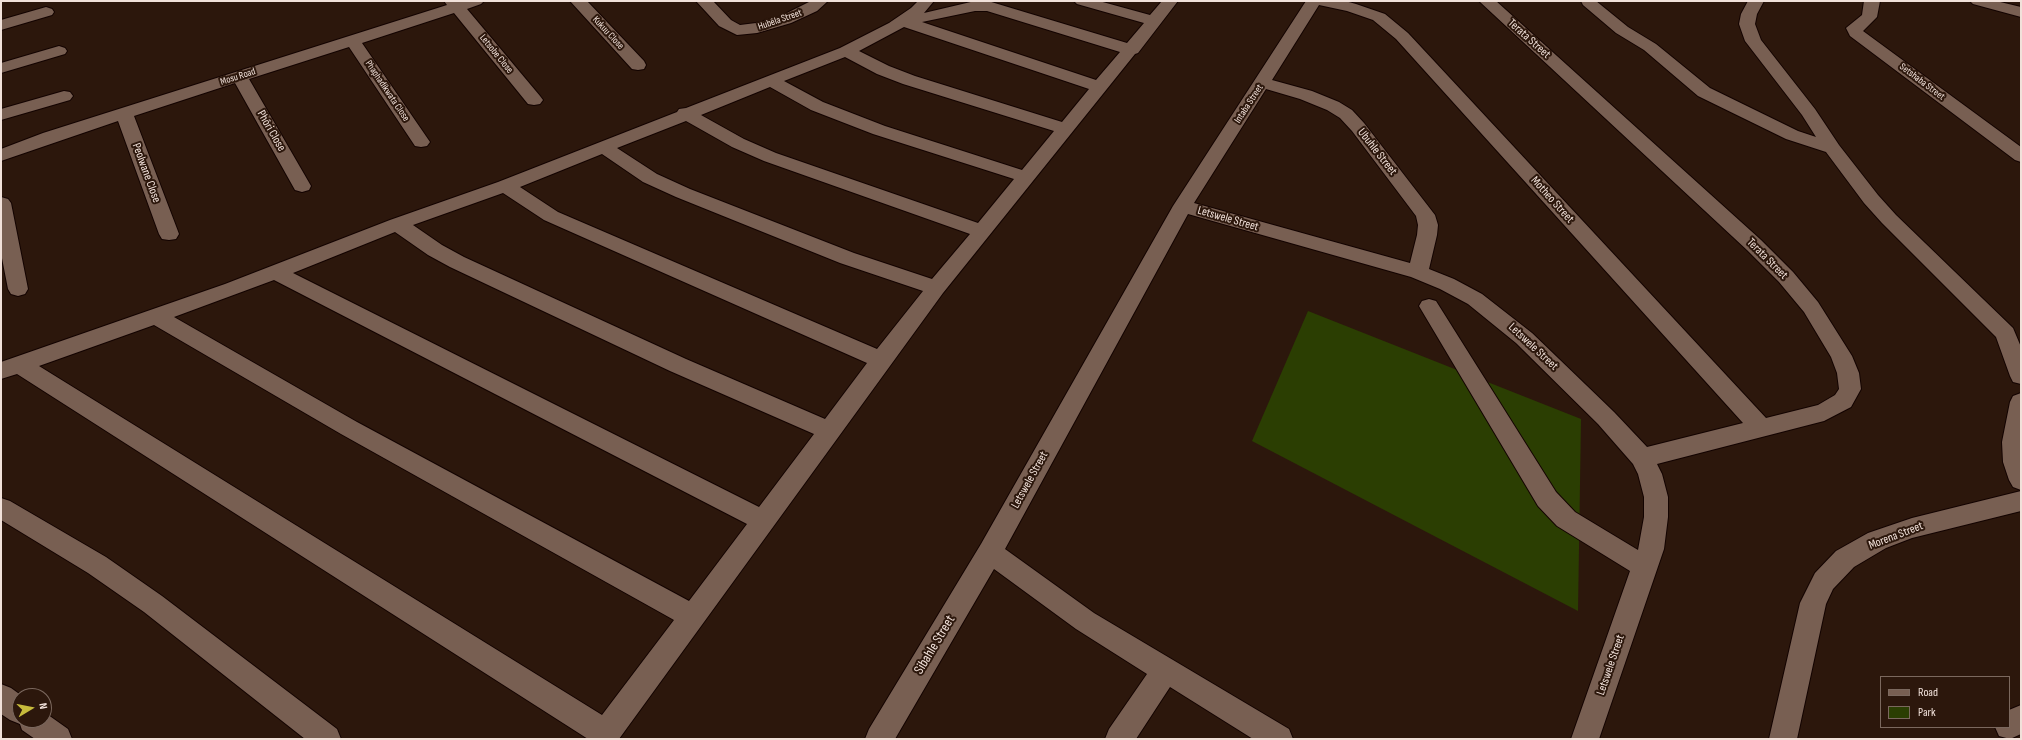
<!DOCTYPE html>
<meta charset="utf-8">
<style>
body{margin:0}
#map{position:relative;width:2022px;height:740px;overflow:hidden;background:#2c170c;font-family:"Sofia Sans Condensed",sans-serif}
canvas{display:block}
.frame{position:absolute;inset:0;border:2px solid #f1e1da;pointer-events:none}
.legend{position:absolute;left:1880px;top:676px;width:130px;height:52px;box-sizing:border-box;background:#2c170c;border:1px solid #7b685e;margin:0;padding:5px 7px;list-style:none;font-size:12px;color:#f1e1da}
.legend li{display:flex;align-items:center;gap:8px;height:20px}
.legend b{width:20px;border:1px solid #7b685e}
.north{position:absolute;left:12px;top:688px;width:40px;height:40px;box-sizing:border-box;background:#2c170c;border:1px solid #7b685e;border-radius:50%;rotate:80deg;font-size:11px;font-weight:700;line-height:16px;text-align:center;color:#f1e1da}
.north::after{content:'';display:block;margin:auto;width:14px;height:18px;background:#c7bb3c;clip-path:polygon(50% 0,100% 100%,50% 72%,0 100%)}
</style>
<div id="map">
<canvas width="2022" height="740"></canvas>
<div class="frame"></div>
<ul class="legend">
<li><b style="height:5px;background:#785f52"></b>Road</li>
<li><b style="height:11px;background:#2b3e02"></b>Park</li>
</ul>
<div class="north">N</div>
</div>
<script>
const context = document.querySelector('canvas').getContext('2d');
context.lineJoin = 'round';
function paint(path, color) { context.fillStyle = color; context.fill(path, 'evenodd'); }
const shape = rows => new Path2D(rows.map(r => 'M' + r).join(''));
function stroke(path, color, width, dash) { context.strokeStyle = color; context.lineWidth = width; context.lineCap = dash ? 'butt' : 'round'; context.setLineDash(dash || []); context.stroke(path); }
function write(font, color, halo, rows, align = 'center') {
  context.font = font + ' "Sofia Sans Condensed",sans-serif'; context.lineWidth = 4; context.setLineDash([]); context.textBaseline = 'middle'; context.strokeStyle = halo; context.fillStyle = color; for (const [text, x, y, turn = 0] of rows) {
    context.save(); context.translate(x, y); context.rotate((+turn || 0) * Math.PI / 180); context.textAlign = isNaN(turn) ? turn : align; if (halo) context.strokeText(text, 0, 0); context.fillText(text, 0, 0); context.restore();
  }
}
paint(shape([
 [1308,311,1581,419,1578,611,1252,441]
]), '#2b3e02');
const minor = shape([
 [444,1,484,1,481,4,467,9,540,96,543,100,540,104,534,105,528,104,454,13,362,43,430,142,427,146,421,147,415,146,349,47,249,79,311,186,309,190,302,192,295,190,235,83,134,116,179,234,176,239,169,240,162,239,159,234,118,121,1,161,1,149,43,133,447,5,444,1],
 [570,1,587,1,644,61,646,65,644,69,638,70,632,69,570,1],
 [696,1,713,1,731,20,740,25,756,23,779,17,811,1,828,1,817,11,791,23,757,33,737,35,719,26,696,1],
 [918,1,934,1,924,13,975,1,988,1,1127,43,1144,23,1077,4,1074,1,1099,1,1150,15,1162,1,1178,1,1138,53,1135,54,943,293,619,739,588,739,17,374,1,379,1,362,225,284,390,220,498,182,677,112,679,109,686,108,840,48,889,23,911,8,918,1],
 [975,11,987,11,1120,52,1096,80,922,22,975,11],
 [904,27,1089,89,1062,122,915,76,889,66,859,51,904,27],
 [845,57,877,74,903,84,1054,131,1022,170,885,126,823,102,784,81,845,57],
 [770,87,811,110,873,134,1014,179,978,223,776,153,744,139,701,115,770,87],
 [686,121,732,147,764,161,970,234,932,279,854,253,690,189,657,174,617,148,686,121],
 [602,154,643,182,676,197,840,263,923,291,877,349,558,212,520,187,602,154],
 [503,193,544,220,867,363,825,419,686,359,464,257,442,245,413,225,503,193],
 [395,232,428,255,450,267,670,371,814,434,759,507,293,273,395,232],
 [274,280,747,524,689,601,357,422,174,317,274,280],
 [154,325,341,434,674,620,602,715,39,366,154,325],
 [1306,1,1345,1,1356,4,1385,14,1408,33,1766,418,1818,405,1835,395,1839,389,1837,373,1831,357,1804,312,1779,282,1747,250,1479,1,1496,1,1761,240,1793,272,1818,302,1852,356,1859,373,1861,389,1851,407,1824,421,1657,464,1662,474,1668,497,1668,517,1664,549,1599,739,1571,739,1630,571,1557,526,1538,506,1419,306,1422,301,1429,299,1436,301,1556,492,1575,512,1638,550,1644,517,1644,497,1638,474,1633,464,1598,424,1516,343,1468,304,1440,289,1411,277,1188,214,1005,549,1094,613,1289,729,1293,739,1253,739,1170,687,1136,739,1105,739,1109,729,1147,674,1076,629,994,569,895,739,865,739,869,729,981,544,1173,206,1306,1],
 [1319,5,1347,11,1373,20,1396,39,1743,423,1647,447,1614,412,1532,333,1482,294,1454,279,1429,269,1437,235,1438,225,1435,215,1364,123,1352,110,1339,102,1312,91,1272,80,1319,5],
 [1266,89,1300,99,1327,110,1340,118,1352,131,1416,216,1418,225,1417,235,1410,263,1194,203,1266,89],
 [1581,1,1596,1,1628,27,1656,44,1710,88,1798,131,1816,137,1802,115,1745,41,1739,24,1741,14,1748,1,1764,1,1757,14,1755,24,1761,40,1815,109,1839,145,1878,195,1896,215,2013,328,2021,347,2021,384,2013,382,2010,376,1996,337,1882,223,1864,203,1826,152,1786,139,1698,96,1644,50,1616,33,1583,5,1581,1],
 [1864,1,1880,1,1877,17,1863,31,2021,147,2021,162,2015,160,1850,36,1846,28,1862,15,1864,1],
 [1970,1,1996,1,2021,7,2021,17,1973,4,1970,1],
 [46,7,52,9,54,12,52,15,1,30,1,20,46,7],
 [59,46,65,48,67,51,65,54,1,73,1,63,59,46],
 [64,91,70,92,73,96,70,100,1,120,1,109,64,91],
 [1,197,8,199,11,203,28,289,25,294,18,296,11,294,8,289,1,253,1,197],
 [2021,393,2021,490,2013,487,2009,480,2003,462,2002,442,2010,402,2013,396,2021,393],
 [2021,491,2021,511,1912,538,1886,548,1854,567,1833,589,1826,604,1797,739,1769,739,1800,603,1815,573,1836,551,1868,533,1912,518,2021,491],
 [1,498,10,501,106,557,162,596,337,729,341,739,305,739,144,612,88,573,1,520,1,498],
 [1,684,11,688,22,696,20,696,20,720,44,720,44,712,68,729,72,739,35,739,22,730,20,724,10,720,1,714,1,684],
 [2021,705,2021,734,2010,739,1999,736,1995,727,2009,727,2009,710,2021,705]
]);
stroke(minor, '#130300', 2);
paint(minor, '#785f52');
write('10px', '#f1e1da', '#2c170c', [
 ["Hubêla Street",780,20,-19],
 ["Kukuu Close",608,33,47],
 ["Letsobe Close",496,54,51],
 ["Mosu Road",238,77,-18],
 ["Setshaba Street",1922,82,37],
 ["Phaphadikwata Close",387,91,56],
 ["Intaba Street",1249,104,-57]
]);
write('12px', '#f1e1da', '#2c170c', [
 ["Terata Street",1529,39,42],
 ["Phôri Close",271,131,60],
 ["Ubuhle Street",1377,152,52],
 ["Peolwane Close",146,173,70],
 ["Motheo Street",1552,200,48],
 ["Letswele Street",1228,219,16],
 ["Terata Street",1767,259,45],
 ["Letswele Street",1533,347,43],
 ["Letswele Street",1030,480,-61],
 ["Morena Street",1896,536,-21],
 ["Letswele Street",1611,665,-71]
]);
write('14px', '#f1e1da', '#2c170c', [
 ["Sibahle Street",935,645,-59]
]);
</script>
